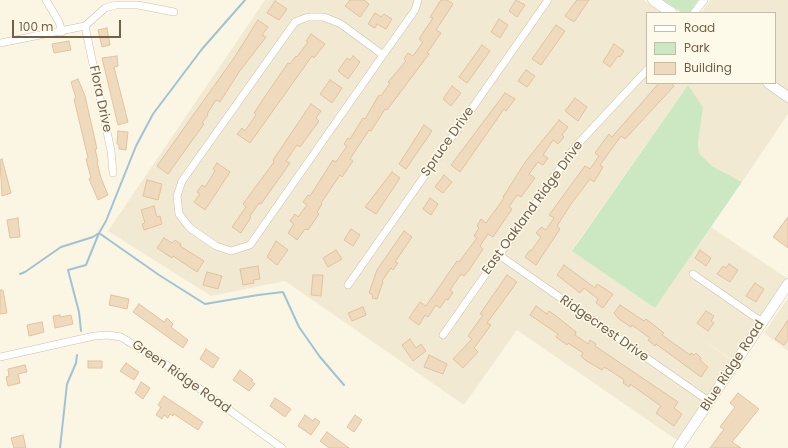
<!DOCTYPE html>
<style>
body{margin:0}
#map{position:relative;width:788px;height:448px;overflow:hidden;background:#fbf6e4;font-family:Poppins,sans-serif}
canvas{display:block}
.legend{position:absolute;left:646px;top:12px;width:130px;height:72px;box-sizing:border-box;background:#fefae9;border:1px solid #c6bcaa;margin:0;padding:5px 7px;list-style:none;font-size:12px;color:#72604b}
.legend li{display:flex;align-items:center;gap:8px;height:20px}
.legend b{width:20px;border:1px solid #c6bcaa}
.scale{position:absolute;left:12px;top:20px;width:109px;height:18px;box-sizing:border-box;border:2px solid #72604b;border-top:0;padding-left:5px;font-size:12px;line-height:14px;white-space:nowrap;color:#72604b;-webkit-text-stroke:3px #fefae9;paint-order:stroke}
</style>
<div id="map">
<canvas width="788" height="448"></canvas>
<ul class="legend">
<li><b style="height:5px;background:#fff"></b>Road</li>
<li><b style="height:11px;background:#cbe8c3"></b>Park</li>
<li><b style="height:11px;background:#efdabd"></b>Building</li>
</ul>
<div class="scale">100 m</div>
</div>
<script>
const context = document.querySelector('canvas').getContext('2d');
context.lineJoin = 'round';
function paint(path, color) { context.fillStyle = color; context.fill(path, 'evenodd'); }
const shape = rows => new Path2D(rows.map(r => 'M' + r).join(''));
function stroke(path, color, width, dash) { context.strokeStyle = color; context.lineWidth = width; context.lineCap = dash ? 'butt' : 'round'; context.setLineDash(dash || []); context.stroke(path); }
function write(font, color, halo, rows, align = 'center') {
  context.font = font + ' Poppins,sans-serif'; context.lineWidth = 3; context.setLineDash([]); context.textBaseline = 'middle'; context.strokeStyle = halo; context.fillStyle = color; for (const [text, x, y, turn = 0] of rows) {
    context.save(); context.translate(x, y); context.rotate((+turn || 0) * Math.PI / 180); context.textAlign = isNaN(turn) ? turn : align; if (halo) context.strokeText(text, 0, 0); context.fillText(text, 0, 0); context.restore();
  }
}
paint(shape([
 [265,0,644,0,662,13,647,13,647,83,761,83,788,102,788,114,742,182,712,166,699,153,698,142,702,107,688,85,572,250,655,308,711,227,788,279,733,360,696,335,733,361,678,441,517,330,464,405,285,281,211,296,108,231],
 [710,0,788,0,788,92,775,83,775,13,701,13],
 [788,298,788,351,764,333]
]), '#f2e9d2');
paint(shape([
 [663,0,698,0,690,12,682,13],
 [688,85,703,107,698,142,699,153,712,166,742,182,655,308,572,251]
]), '#cbe8c3');
stroke(shape([
 [20,274,25,272,61,247,93,237,99,233,106,221,136,146,153,114,202,49,245,0],
 [81,331,79,312,68,270,86,265,99,233,159,275,205,304,258,295,283,292,299,327,320,357,344,385],
 [60,448,67,384,76,363,77,355]
]), '#a0c3d4', 2);
const building = shape([
 [350,0,364,0,369,4,360,17,345,6,350,0],
 [441,0,447,0,453,4,436,30,441,33,427,53,429,54,387,110,385,109,371,131,369,130,350,159,353,161,342,177,340,175,321,203,322,204,317,212,319,214,308,230,305,229,297,240,288,233,294,224,290,221,295,214,298,217,307,205,303,202,308,195,310,196,333,160,336,162,347,146,344,144,348,138,350,139,363,118,365,119,379,95,381,96,390,83,388,82,406,61,404,59,408,53,413,56,423,42,419,39,433,18,430,17,441,0],
 [516,0,525,5,517,17,509,11,516,0],
 [577,0,589,0,574,22,565,16,577,0],
 [275,1,287,9,279,20,267,13,275,1],
 [375,13,381,17,384,14,392,19,386,29,377,24,375,28,368,24,375,13],
 [499,19,508,25,500,38,491,32,499,19],
 [258,20,268,27,262,35,266,37,239,72,220,102,216,100,207,114,208,115,202,123,204,124,168,174,157,166,234,58,258,20],
 [556,25,565,31,541,65,532,59,556,25],
 [107,28,110,45,102,47,98,30,107,28],
 [311,34,325,44,314,58,312,56,250,143,237,134,242,128,245,131,256,115,254,113,264,98,288,63,290,64,296,56,297,57,308,42,306,41,311,34],
 [69,41,71,50,54,53,52,44,69,41],
 [614,44,624,51,620,57,618,56,610,67,603,62,614,44],
 [482,45,490,51,467,83,459,77,482,45],
 [117,56,118,66,114,67,128,122,118,125,102,58,117,56],
 [353,56,360,62,348,79,338,71,347,58,350,60,353,56],
 [526,70,535,76,527,87,518,81,526,70],
 [78,79,85,96,97,149,95,149,98,161,97,162,101,178,108,195,98,200,89,179,91,178,86,159,88,158,74,99,76,98,71,82,78,79],
 [330,80,342,88,332,103,320,94,330,80],
 [659,83,671,83,674,86,625,139,621,136,600,165,603,167,594,182,590,179,571,204,557,226,560,229,536,265,525,257,530,250,531,251,541,237,536,233,541,227,546,230,554,218,549,215,585,166,590,169,599,156,595,153,609,134,612,137,659,83],
 [452,86,461,93,451,106,443,99,452,86],
 [505,93,515,99,506,111,504,109,460,172,451,165,505,93],
 [575,98,587,107,578,121,565,111,575,98],
 [311,104,321,111,316,118,319,121,300,147,297,145,286,161,290,163,261,204,259,203,250,216,251,217,241,233,232,227,246,207,243,204,274,162,273,160,311,104],
 [559,120,568,127,562,135,564,137,558,144,553,140,543,155,548,158,543,165,538,162,529,174,535,178,521,197,517,195,509,207,512,209,493,237,488,234,480,246,483,249,469,270,464,276,461,274,450,290,453,292,448,300,446,299,440,308,436,305,428,317,425,315,419,325,409,318,420,302,426,306,457,261,459,262,477,238,474,236,479,228,477,226,481,219,486,223,504,198,503,197,526,161,559,120],
 [424,125,432,131,406,169,399,164,424,125],
 [118,131,128,132,126,150,119,149,119,145,117,144,118,131],
 [2,159,11,193,2,196,0,160,2,159],
 [217,163,230,172,205,210,194,202,200,194,197,192,202,185,205,187,215,171,213,169,217,163],
 [392,172,400,178,376,214,365,207,392,172],
 [444,175,452,182,443,193,435,187,444,175],
 [147,180,162,184,158,200,143,196,147,180],
 [430,198,438,204,431,215,423,209,430,198],
 [154,206,157,217,160,216,162,224,144,230,142,224,145,223,141,210,154,206],
 [788,217,788,248,773,237,788,217],
 [18,218,20,237,10,238,7,220,18,218],
 [351,229,360,235,353,246,344,240,351,229],
 [404,231,412,237,395,262,398,263,393,270,391,268,382,281,383,282,377,299,372,298,373,295,369,293,377,270,404,231],
 [164,238,172,243,175,240,181,244,180,246,204,261,197,272,173,256,172,258,157,248,164,238],
 [276,241,288,250,277,265,267,257,276,241],
 [336,250,342,259,328,267,323,258,336,250],
 [700,250,711,258,706,266,695,258,700,250],
 [729,264,738,270,730,282,717,274,723,266,726,268,729,264],
 [564,265,595,288,597,284,613,294,603,308,596,303,598,299,584,288,580,293,557,275,564,265],
 [258,266,260,279,253,280,254,283,243,285,240,269,258,266],
 [207,272,222,276,218,289,203,285,207,272],
 [313,275,323,275,321,296,311,295,313,275],
 [507,275,517,282,487,323,491,325,474,348,478,352,463,368,453,359,472,339,468,336,483,315,480,314,507,275],
 [755,283,764,289,756,302,746,296,755,283],
 [0,290,3,290,7,313,0,314,0,290],
 [111,295,129,299,127,309,109,305,111,295],
 [139,304,164,322,167,318,173,324,171,327,188,340,183,348,133,312,139,304],
 [620,305,644,321,646,319,664,333,662,335,690,355,691,353,694,355,696,353,701,358,700,360,708,367,701,377,656,344,655,346,648,340,650,338,632,325,631,327,619,319,614,313,620,305],
 [536,306,547,314,549,311,556,316,576,332,575,335,588,344,590,340,596,344,595,346,678,402,674,408,682,414,674,426,656,413,661,406,630,384,629,387,623,383,624,380,614,373,604,367,602,370,585,360,581,356,583,353,568,343,567,345,556,337,558,334,530,315,536,306],
 [363,307,366,315,352,321,348,313,363,307],
 [706,311,714,316,711,321,714,323,708,331,697,323,706,311],
 [60,315,60,317,71,315,73,324,55,328,53,316,60,315],
 [788,320,788,339,784,345,775,339,788,320],
 [42,322,44,332,29,336,27,325,42,322],
 [410,339,416,348,421,344,426,351,413,361,402,345,410,339],
 [206,349,219,358,213,368,200,359,206,349],
 [429,355,447,364,443,374,424,367,429,355],
 [88,361,102,361,102,368,88,368,88,361],
 [126,363,139,372,134,380,120,371,126,363],
 [25,365,27,372,18,374,20,383,8,386,6,377,9,376,8,369,25,365],
 [240,370,253,380,251,381,255,384,249,391,233,380,240,370],
 [141,382,150,388,143,399,135,393,141,382],
 [738,393,759,409,732,442,741,448,710,448,724,429,720,427,735,407,730,403,738,393],
 [164,396,203,422,198,430,174,414,173,416,170,414,168,418,164,415,162,419,156,415,161,407,158,405,164,396],
 [275,398,291,409,285,417,270,406,275,398],
 [305,415,313,421,315,418,320,422,311,435,298,426,305,415],
 [355,415,362,420,354,432,347,427,355,415],
 [327,432,349,448,329,448,320,441,327,432],
 [23,435,26,448,14,448,11,438,23,435]
]);
paint(building, '#efdabd');
stroke(building, '#e1c39e', 1);
const street = shape([
 [46,0,59,22,62,32],
 [694,13,704,0],
 [85,26,111,151,113,173],
 [0,43,85,26,105,8,116,5,138,5,174,12],
 [383,55,341,24,324,17,308,17,295,22,182,181,177,196,179,214,190,228,216,246,231,251,250,245,383,55,415,10,418,0],
 [499,255,710,402],
 [693,274,762,322],
 [348,285,548,0],
 [443,335,575,147,647,70],
 [0,357,94,336,108,335,121,337,168,366,282,448]
]);
const secondary = shape([
 [653,0,672,13],
 [768,83,788,97],
 [678,448,788,284]
]);
stroke(street, '#ccbfab', 8);
stroke(secondary, '#cec0a9', 11);
stroke(street, '#fff', 7);
stroke(secondary, '#fff', 10);
write('13px', '#72604b', '#fefae9', [
 ["Flora Drive",100,99,78],
 ["Spruce Drive",448,142,-55],
 ["East Oakland Ridge Drive",533,208,-54],
 ["Ridgecrest Drive",604,329,35],
 ["Blue Ridge Road",733,366,-57],
 ["Green Ridge Road",181,377,35]
]);
</script>
